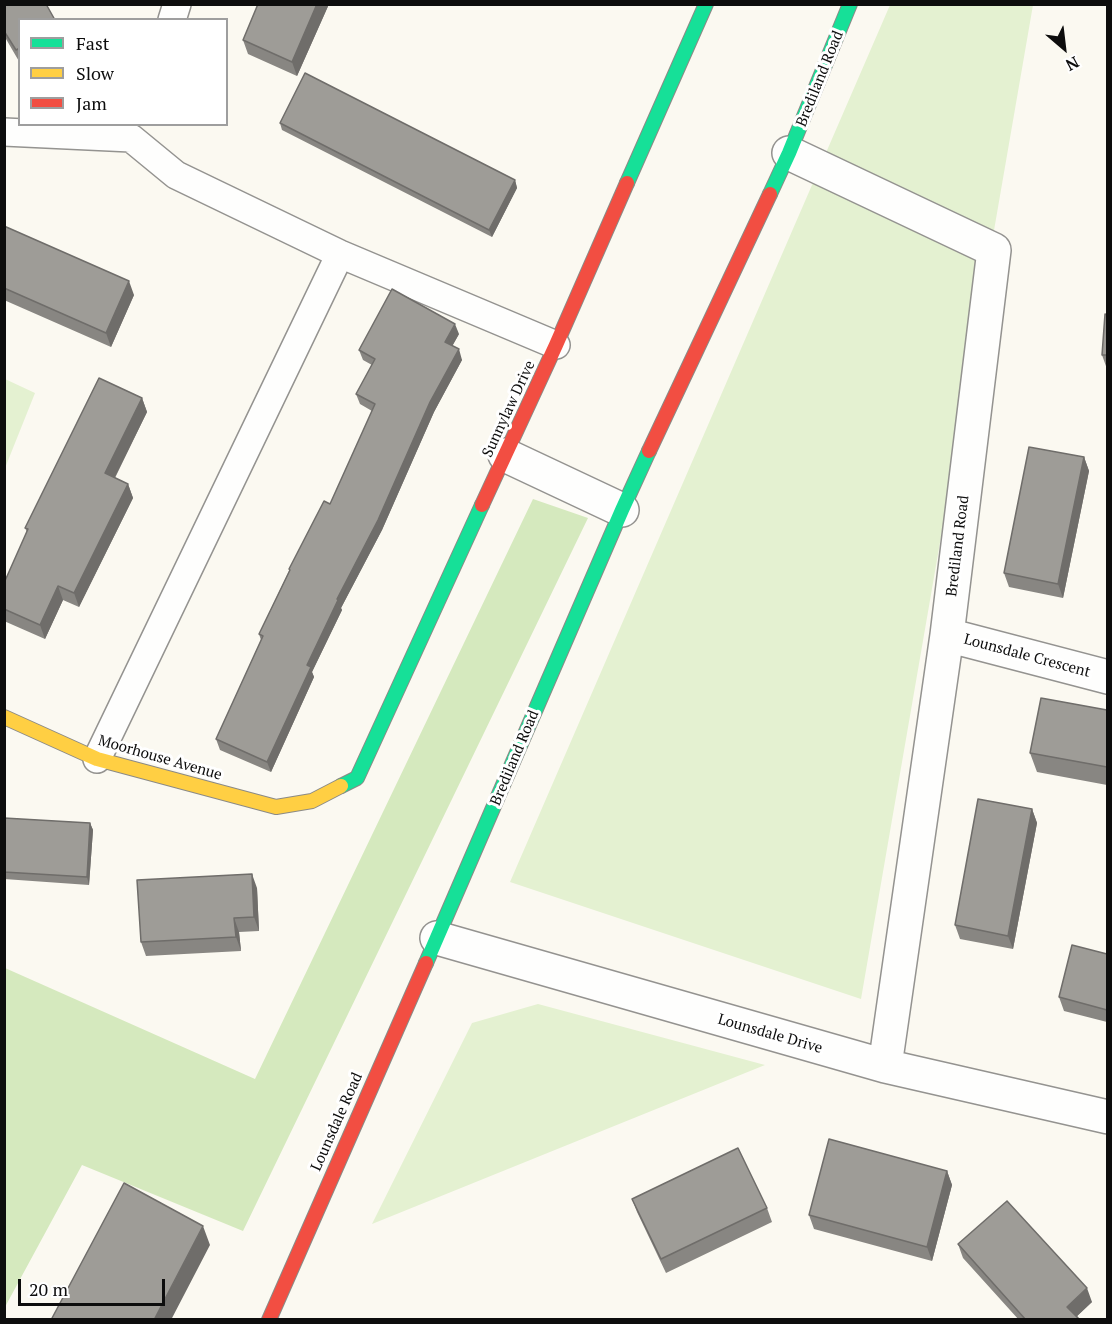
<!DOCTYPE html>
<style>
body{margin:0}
#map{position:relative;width:1112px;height:1324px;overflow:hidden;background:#fbf9f1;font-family:"PT Serif",serif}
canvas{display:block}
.frame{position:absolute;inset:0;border:6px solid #0d0d0d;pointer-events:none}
.legend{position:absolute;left:18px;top:18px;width:210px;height:108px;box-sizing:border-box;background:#fff;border:2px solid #9e9e9e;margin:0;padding:8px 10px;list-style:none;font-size:18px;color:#0d0d0d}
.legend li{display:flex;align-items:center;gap:12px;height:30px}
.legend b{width:30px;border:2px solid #9e9e9e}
.north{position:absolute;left:1034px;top:18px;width:60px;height:60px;-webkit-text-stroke:4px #fff;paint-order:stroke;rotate:152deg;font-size:16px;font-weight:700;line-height:24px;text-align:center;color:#0d0d0d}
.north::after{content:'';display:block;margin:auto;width:21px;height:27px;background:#0d0d0d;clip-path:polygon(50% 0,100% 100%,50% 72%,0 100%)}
.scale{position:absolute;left:18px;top:1279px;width:147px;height:27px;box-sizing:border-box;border:3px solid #0d0d0d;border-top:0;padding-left:8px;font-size:18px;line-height:21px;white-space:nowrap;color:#0d0d0d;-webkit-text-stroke:4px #fff;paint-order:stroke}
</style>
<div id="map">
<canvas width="1112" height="1324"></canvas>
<div class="frame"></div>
<ul class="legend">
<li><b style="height:8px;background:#16e098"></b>Fast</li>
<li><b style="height:8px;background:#ffcf43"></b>Slow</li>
<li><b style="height:8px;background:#f24e42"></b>Jam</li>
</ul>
<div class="north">N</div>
<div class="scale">20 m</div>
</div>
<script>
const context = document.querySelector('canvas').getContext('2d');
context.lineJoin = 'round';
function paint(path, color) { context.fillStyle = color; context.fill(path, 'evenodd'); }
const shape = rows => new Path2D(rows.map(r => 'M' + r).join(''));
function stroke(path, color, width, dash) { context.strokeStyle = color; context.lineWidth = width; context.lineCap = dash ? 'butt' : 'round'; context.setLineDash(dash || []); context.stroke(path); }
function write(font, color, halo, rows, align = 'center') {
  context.font = font + ' "PT Serif",serif'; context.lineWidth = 6; context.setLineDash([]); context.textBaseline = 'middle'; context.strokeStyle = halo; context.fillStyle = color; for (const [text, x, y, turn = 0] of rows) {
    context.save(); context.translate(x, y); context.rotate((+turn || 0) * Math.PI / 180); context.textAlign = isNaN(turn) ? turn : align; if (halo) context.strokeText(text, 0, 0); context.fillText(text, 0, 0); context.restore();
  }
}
paint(shape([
 [890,5,1033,5,861,999,510,882],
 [5,379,35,393,5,468],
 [538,1004,765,1065,372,1224,472,1023]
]), '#e4f1d1');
paint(shape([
 [533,499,588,518,243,1231,82,1165,5,1307,5,968,255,1079]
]), '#d5e9be');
const lane = shape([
 [172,20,177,4],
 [4,132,131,138,176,175,340,254,556,345],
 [97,759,340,254]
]);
const street = shape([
 [789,153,994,250,947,635,885,1066],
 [505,455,622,510],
 [947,635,1108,677],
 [437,938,885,1066,1108,1117]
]);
const fast = shape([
 [627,183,706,4],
 [770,194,789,153,850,4],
 [341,786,357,778,482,505],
 [426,963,622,510,649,451]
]);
const slow = shape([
 [4,717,97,759,276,807,312,801,341,786]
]);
const jam = shape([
 [649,451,770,194],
 [482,505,556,345,627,183],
 [269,1320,426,963]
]);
stroke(lane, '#949390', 30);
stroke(street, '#949390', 36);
stroke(fast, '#8b8a86', 16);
stroke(slow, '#8b8a86', 16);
stroke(jam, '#8b8a86', 16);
stroke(lane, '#fefefd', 27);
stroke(street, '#fefefd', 33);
stroke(fast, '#16e098', 14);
stroke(slow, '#ffcf43', 14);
stroke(jam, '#f24e42', 14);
paint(shape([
 [4,4,20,20,20,63,6,39,4,40],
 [258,4,329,4,297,76,248,54,243,40],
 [280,123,515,180,517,188,492,237,282,130],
 [4,226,134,295,111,347,4,300],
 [1107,315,1107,369,1102,355],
 [459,334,452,346,462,360,434,412,382,530,341,608,342,610,312,672,314,677,271,772,220,750,216,739,261,640,259,634,289,571,289,569,330,504,372,411,360,404,356,394,372,365,363,360,359,350],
 [142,398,147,412,115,478,128,484,133,498,79,607,63,600,45,639,4,621,4,583,27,532,25,528],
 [1084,457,1089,471,1063,598,1009,587,1004,573],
 [1107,710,1107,785,1037,772,1030,753],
 [1032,809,1037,823,1013,949,960,939,955,925],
 [4,818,90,823,93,830,89,885,4,879],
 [257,888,259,931,239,932,241,951,146,956,141,942],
 [1107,954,1107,1022,1064,1011,1059,997],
 [947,1171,952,1185,932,1261,814,1229,809,1215],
 [632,1199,767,1208,772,1222,666,1273,637,1212],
 [958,1244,1092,1302,1077,1316,1080,1320,1019,1320,963,1258]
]), '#888682');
paint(shape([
 [317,4,329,4,297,76,292,62],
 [515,180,517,188,492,237,489,230],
 [129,281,134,295,111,347,106,333],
 [455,324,459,334,449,352,445,342],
 [459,349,462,360,434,412,382,530,341,608,342,610,312,672,314,677,271,772,267,762,307,665,337,599,430,402],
 [142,398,147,412,110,487,105,473],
 [1084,457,1089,471,1063,598,1058,584],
 [128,484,133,498,79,607,74,593],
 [58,586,63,600,45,639,40,625],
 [1032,809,1037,823,1013,949,1008,936],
 [90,823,93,830,89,885,87,877],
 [252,874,257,888,259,931,254,917],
 [234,918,239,932,241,951,236,937],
 [947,1171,952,1185,932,1261,927,1247],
 [203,1226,210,1245,171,1320,154,1320],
 [1087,1288,1092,1302,1073,1320,1067,1307]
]), '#6f6d6a');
const building = shape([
 [4,4,46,4,55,20,20,20,20,48,16,50,4,31,4,4],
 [258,4,317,4,292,62,243,40,258,4],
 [305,73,515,180,489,230,280,123,305,73],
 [4,226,129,281,106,333,4,288,4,226],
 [392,289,455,324,445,342,459,349,430,402,378,520,337,599,338,600,307,665,311,667,267,762,216,739,263,636,259,634,290,570,289,569,324,501,330,504,375,404,356,394,375,359,359,350,392,289],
 [1105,314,1107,315,1107,355,1102,355,1105,314],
 [99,378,142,398,105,473,128,484,74,593,58,586,40,625,4,609,4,583,28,529,25,528,99,378],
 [1029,447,1084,457,1058,584,1004,573,1029,447],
 [1041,698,1107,710,1107,767,1030,753,1041,698],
 [978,799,1032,809,1008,936,955,925,978,799],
 [4,818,90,823,87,877,4,872,4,818],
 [252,874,254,917,234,918,236,937,141,942,137,880,252,874],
 [1072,945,1107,954,1107,1010,1059,997,1072,945],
 [829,1139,947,1171,927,1247,809,1215,829,1139],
 [738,1148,767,1208,661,1259,632,1199,738,1148],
 [124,1183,203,1226,154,1320,51,1320,124,1183],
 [1007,1201,1087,1288,1067,1307,1080,1320,1026,1320,958,1244,1007,1201]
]);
paint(building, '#9e9c97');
stroke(building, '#6f6d6a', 1.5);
write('15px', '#0d0d0d', '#fff', [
 ["Brediland Road",820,79,-68],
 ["Sunnylaw Drive",509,409,-65],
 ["Brediland Road",958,546,-83],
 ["Lounsdale Crescent",1027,656,15],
 ["Moorhouse Avenue",160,758,16],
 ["Brediland Road",515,758,-67],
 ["Lounsdale Drive",770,1034,16],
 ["Lounsdale Road",337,1122,-66]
]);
</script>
